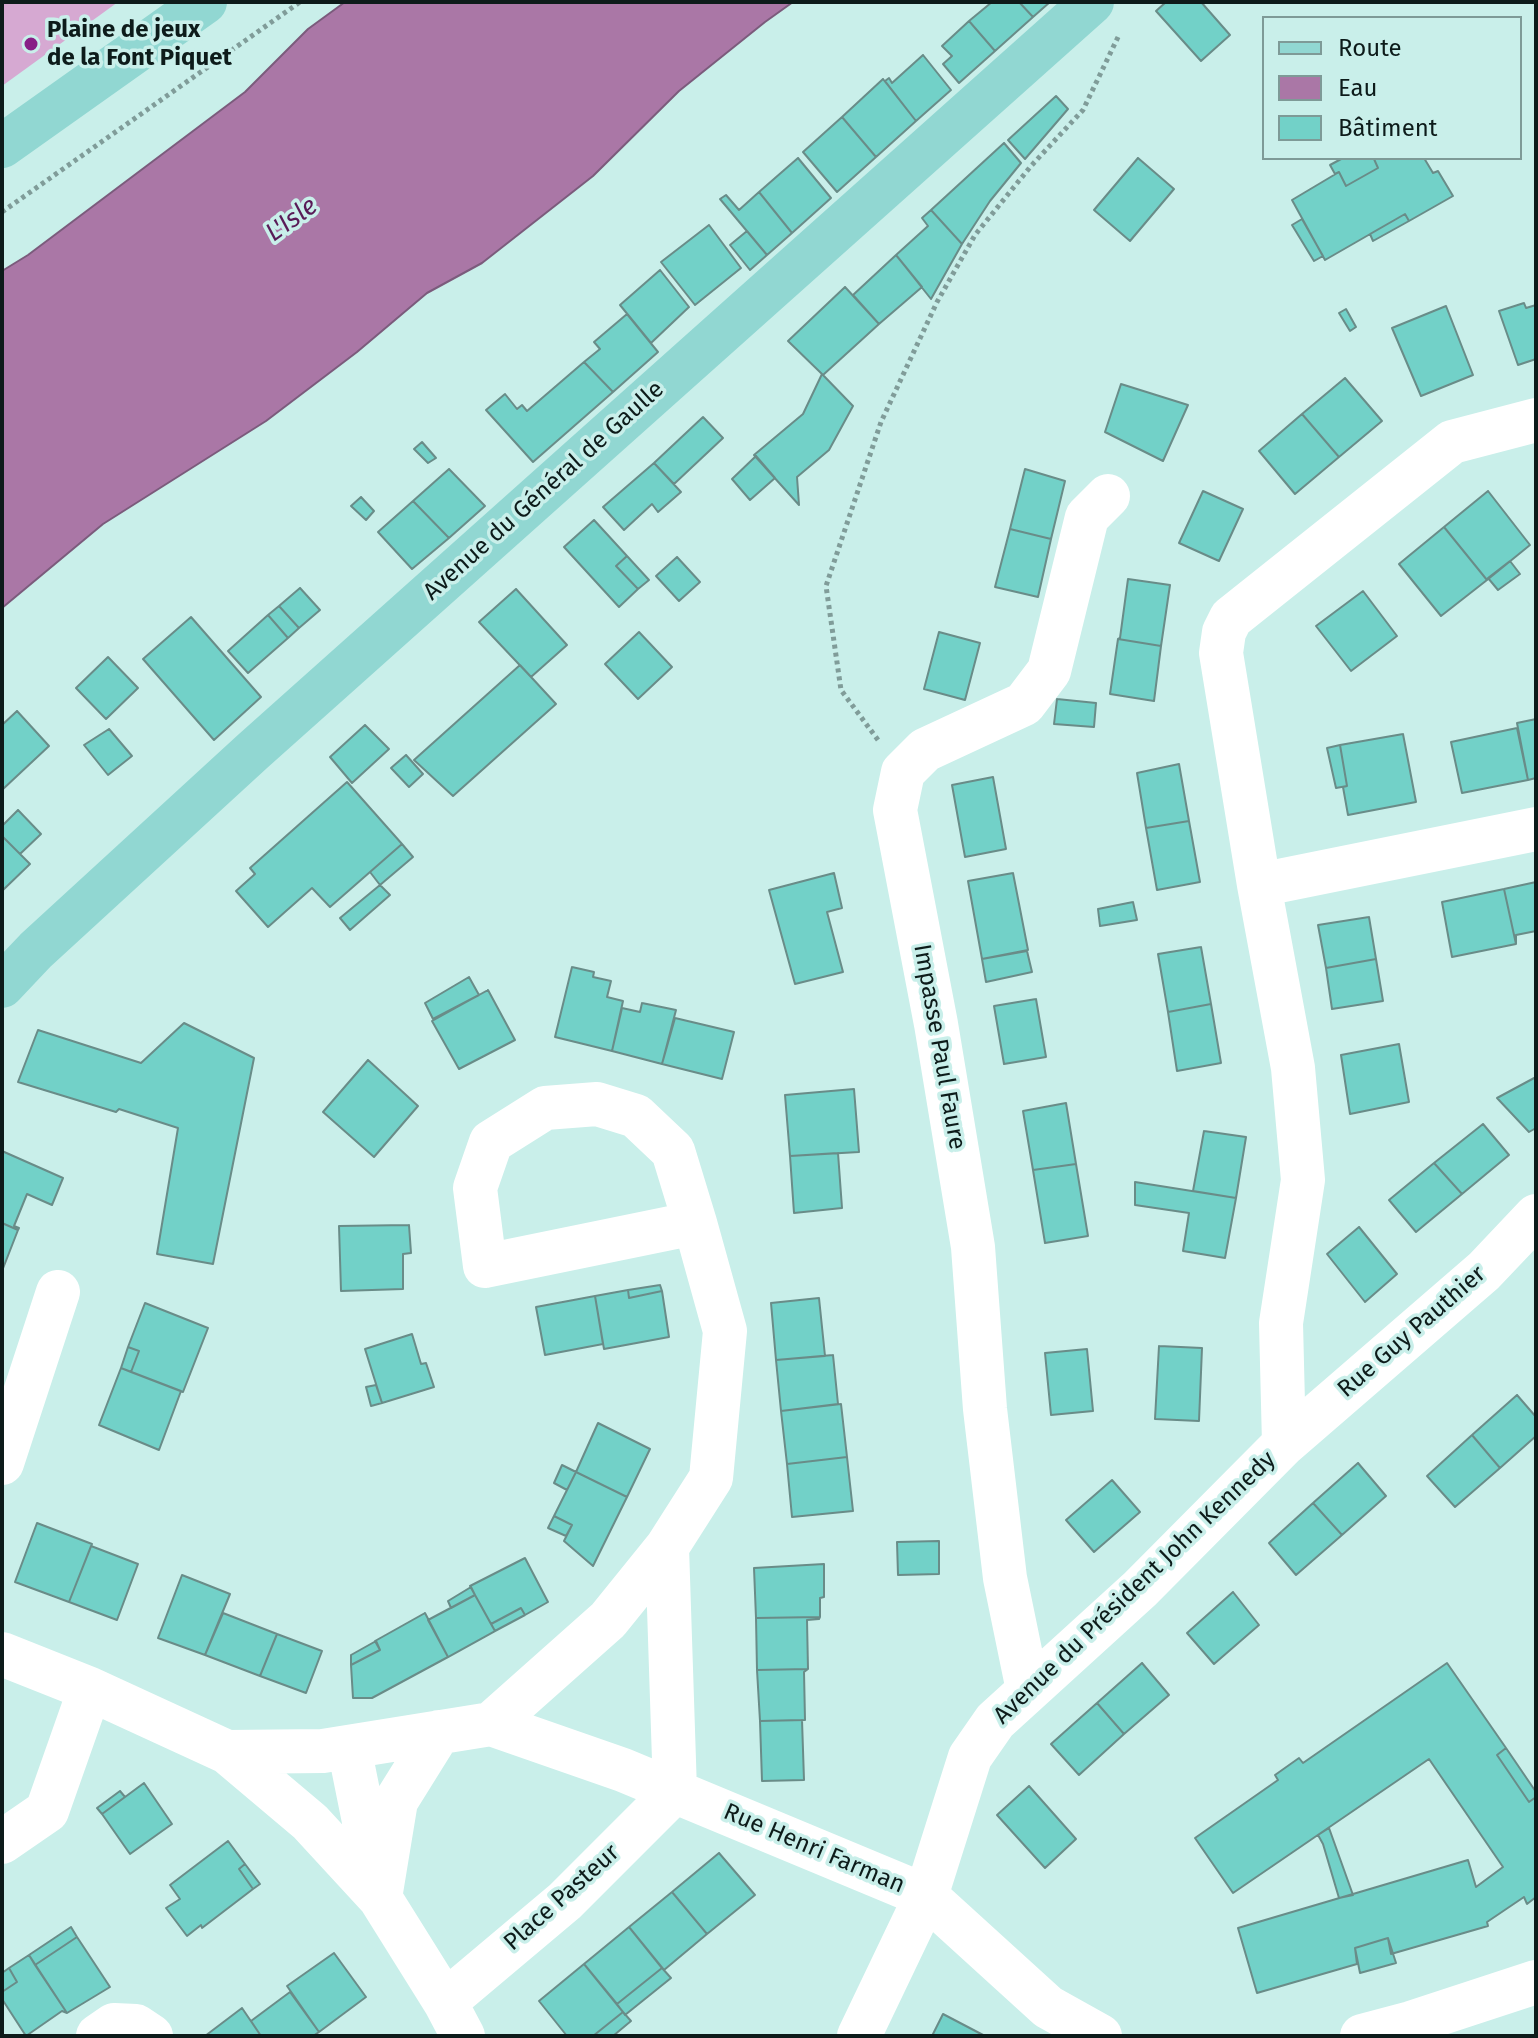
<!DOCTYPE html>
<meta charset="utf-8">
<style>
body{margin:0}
#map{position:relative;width:1538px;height:2038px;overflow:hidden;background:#c9efea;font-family:"Fira Sans",sans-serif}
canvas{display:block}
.frame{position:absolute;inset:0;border:4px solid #0d1b1a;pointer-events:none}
.legend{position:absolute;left:1262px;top:16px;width:260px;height:144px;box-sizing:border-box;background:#c9efea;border:2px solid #7e9a97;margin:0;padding:10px 14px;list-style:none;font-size:24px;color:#0d1b1a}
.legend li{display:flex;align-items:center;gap:16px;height:40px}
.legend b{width:40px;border:2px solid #7e9a97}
</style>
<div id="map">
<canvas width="1538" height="2038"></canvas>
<div class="frame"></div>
<ul class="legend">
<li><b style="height:10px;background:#91d7d2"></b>Route</li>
<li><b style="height:22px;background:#aa77a6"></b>Eau</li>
<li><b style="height:22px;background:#72d1c8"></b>Bâtiment</li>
</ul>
</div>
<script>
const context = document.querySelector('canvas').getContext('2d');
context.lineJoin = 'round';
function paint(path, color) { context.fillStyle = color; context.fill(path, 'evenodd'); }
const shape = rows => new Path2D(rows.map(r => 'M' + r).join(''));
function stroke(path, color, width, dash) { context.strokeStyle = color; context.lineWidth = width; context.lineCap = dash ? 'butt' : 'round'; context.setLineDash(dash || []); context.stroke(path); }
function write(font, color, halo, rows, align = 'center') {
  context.font = font + ' "Fira Sans",sans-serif'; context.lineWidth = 7; context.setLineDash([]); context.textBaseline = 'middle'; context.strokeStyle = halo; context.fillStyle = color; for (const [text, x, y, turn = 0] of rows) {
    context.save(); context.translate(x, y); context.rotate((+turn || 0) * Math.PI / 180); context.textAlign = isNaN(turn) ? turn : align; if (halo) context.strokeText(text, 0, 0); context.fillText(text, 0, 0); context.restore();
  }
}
paint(shape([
 [2,2,118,2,2,86]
]), '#d6a9d2');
const water = shape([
 [345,2,793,2,765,22,679,91,593,176,482,263,427,293,357,352,266,421,103,524,2,608,2,271,28,255,245,92,308,29,345,2]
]);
paint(water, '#aa77a6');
stroke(water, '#7b5b7c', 2);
const building = shape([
 [992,2,1019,2,1033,17,995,51,969,21,992,2],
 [1019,2,1050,2,1033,17,1019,2],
 [1166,2,1201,2,1230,35,1201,61,1156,11,1166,2],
 [969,21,995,51,959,83,943,64,952,56,942,46,969,21],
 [923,55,951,90,916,121,885,81,889,78,892,83,923,55],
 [883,79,916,121,876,157,842,117,883,79],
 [1056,96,1068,109,1025,159,1008,140,1056,96],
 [842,117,876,157,837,192,803,152,842,117],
 [1004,143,1021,163,990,201,962,244,931,210,1004,143],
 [798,158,831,198,792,233,759,192,798,158],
 [1138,158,1174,189,1130,241,1094,210,1138,158],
 [1343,158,1376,158,1374,159,1378,168,1346,186,1339,172,1335,174,1330,165,1343,158],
 [1376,158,1424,158,1433,173,1438,171,1453,196,1409,221,1405,214,1325,260,1292,200,1339,172,1346,186,1378,168,1374,159,1376,158],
 [759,192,792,233,767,255,720,199,726,195,739,210,759,192],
 [931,210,962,244,931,299,896,255,928,226,922,218,931,210],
 [1405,214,1409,221,1373,241,1370,234,1405,214],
 [1302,219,1323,256,1314,261,1292,225,1302,219],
 [709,225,741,268,695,305,661,262,709,225],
 [747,231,767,255,750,270,730,245,747,231],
 [896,255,922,287,879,324,853,295,896,255],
 [660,270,689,307,651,343,620,305,660,270],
 [845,287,879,324,823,375,788,341,845,287],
 [1524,303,1526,308,1536,305,1536,359,1518,365,1499,311,1524,303],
 [1446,306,1473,375,1421,396,1392,328,1446,306],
 [1346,309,1356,327,1350,331,1339,313,1346,309],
 [627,314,658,352,613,392,584,362,600,349,594,342,627,314],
 [584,362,613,392,533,462,486,410,505,394,517,409,522,405,527,411,584,362],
 [822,374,853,406,829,450,797,477,799,505,754,455,803,414,822,374],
 [1345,378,1382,421,1339,457,1302,414,1345,378],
 [1121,384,1188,405,1163,461,1105,432,1121,384],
 [1302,414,1339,457,1295,494,1259,451,1302,414],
 [703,417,723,438,674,484,654,463,703,417],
 [422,442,436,458,428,463,414,449,422,442],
 [756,456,775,478,750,500,732,479,756,456],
 [654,463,681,492,658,512,652,504,624,530,603,507,654,463],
 [449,469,485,506,449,538,413,501,449,469],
 [1025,469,1065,481,1051,539,1010,529,1025,469],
 [1203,491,1243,509,1219,561,1179,543,1203,491],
 [1488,491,1530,545,1487,580,1444,527,1488,491],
 [361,497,374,511,366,520,351,506,361,497],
 [413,501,449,538,412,569,378,532,413,501],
 [594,520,627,556,616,566,638,589,619,607,564,547,594,520],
 [1444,527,1487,580,1441,616,1399,564,1444,527],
 [1010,529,1051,539,1038,597,995,587,1010,529],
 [627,556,649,580,638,589,616,566,627,556],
 [677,557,700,582,679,601,656,576,677,557],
 [1510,561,1520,574,1498,590,1488,578,1510,561],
 [1128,579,1170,585,1161,646,1118,639,1120,638,1128,579],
 [300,588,320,610,299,628,279,606,300,588],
 [516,589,567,645,531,677,479,622,516,589],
 [1363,591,1397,636,1351,671,1316,626,1363,591],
 [279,606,299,628,288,638,268,615,279,606],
 [268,615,288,638,248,673,228,651,268,615],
 [191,617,261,697,214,740,143,659,191,617],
 [639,632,672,667,638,699,605,664,639,632],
 [939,632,980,643,965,700,924,689,939,632],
 [1118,639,1161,646,1154,701,1110,694,1118,639],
 [108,657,138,688,106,719,76,688,108,657],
 [520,665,556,704,453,796,414,760,520,665],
 [1057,699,1096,703,1094,727,1054,724,1057,699],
 [17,711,49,746,2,790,2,725,17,711],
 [1536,719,1536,778,1528,780,1517,723,1536,719],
 [365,725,389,749,352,783,330,757,365,725],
 [1517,728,1528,780,1462,793,1451,742,1517,728],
 [109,729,132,756,108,775,84,745,109,729],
 [1403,734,1416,802,1348,815,1343,787,1347,786,1340,745,1403,734],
 [1340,745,1347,786,1336,788,1327,748,1340,745],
 [406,755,423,774,409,787,391,768,406,755],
 [1179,764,1189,821,1146,828,1137,773,1179,764],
 [993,777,1006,849,965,857,952,785,993,777],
 [347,782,402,844,330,907,312,888,268,927,236,891,255,874,250,868,347,782],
 [18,810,41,834,20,854,2,836,2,826,18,810],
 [1189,821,1200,882,1157,890,1146,828,1189,821],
 [2,836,30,864,2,891,2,836],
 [402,844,413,857,380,885,370,872,402,844],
 [834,873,842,908,827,912,843,972,795,984,769,890,834,873],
 [1013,873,1028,950,982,959,968,881,1013,873],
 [1536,882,1536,931,1516,935,1516,944,1504,889,1536,882],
 [380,885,390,895,350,930,340,918,380,885],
 [1504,889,1516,944,1452,957,1442,902,1504,889],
 [1133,902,1137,920,1100,926,1098,909,1133,902],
 [1369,917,1376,959,1326,968,1318,925,1369,917],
 [1201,947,1211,1004,1168,1012,1158,954,1201,947],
 [1027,951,1032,972,986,982,982,959,1027,951],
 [1376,959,1383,1001,1332,1009,1326,968,1376,959],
 [572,967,594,972,593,977,611,981,607,997,623,1001,612,1051,555,1037,572,967],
 [469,977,479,995,433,1019,425,1003,469,977],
 [488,990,515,1040,459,1069,432,1021,488,990],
 [1036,999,1046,1057,1004,1064,994,1006,1036,999],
 [642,1003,676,1010,662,1064,612,1051,622,1008,640,1012,642,1003],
 [1211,1004,1221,1063,1177,1071,1168,1012,1211,1004],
 [675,1018,734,1032,722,1079,662,1064,675,1018],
 [184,1023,254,1058,213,1264,157,1254,178,1128,119,1109,116,1112,18,1082,38,1030,141,1063,184,1023],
 [1399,1044,1409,1102,1350,1114,1341,1055,1399,1044],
 [368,1060,418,1106,374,1157,323,1112,368,1060],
 [1536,1077,1536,1128,1529,1132,1497,1098,1536,1077],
 [854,1089,859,1152,790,1156,785,1095,854,1089],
 [1066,1103,1076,1164,1033,1170,1023,1111,1066,1103],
 [1483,1124,1509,1155,1462,1194,1434,1163,1483,1124],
 [1204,1131,1246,1137,1236,1198,1193,1191,1204,1131],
 [2,1151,63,1178,52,1205,27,1194,14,1226,19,1228,18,1230,2,1223,2,1151],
 [838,1153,842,1208,794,1213,790,1156,838,1153],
 [1434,1163,1462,1194,1416,1232,1389,1200,1434,1163],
 [1076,1164,1088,1236,1045,1243,1033,1170,1076,1164],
 [1135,1182,1236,1198,1225,1258,1183,1251,1189,1213,1135,1205,1135,1182],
 [2,1223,18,1230,2,1271,2,1223],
 [409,1225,411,1253,403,1254,403,1289,341,1291,339,1226,409,1225],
 [1359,1227,1397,1274,1365,1302,1327,1254,1359,1227],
 [660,1285,662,1291,629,1298,628,1290,660,1285],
 [628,1290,629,1298,662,1291,669,1337,604,1349,595,1296,628,1290],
 [595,1296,603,1344,545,1355,536,1307,595,1296],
 [819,1298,825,1356,776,1360,771,1303,819,1298],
 [145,1303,208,1328,183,1392,131,1372,139,1351,128,1347,145,1303],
 [412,1334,421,1364,426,1363,434,1387,382,1403,365,1349,412,1334],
 [1159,1346,1202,1348,1199,1421,1155,1419,1159,1346],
 [128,1347,139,1351,131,1372,121,1368,128,1347],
 [1087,1349,1093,1411,1051,1415,1045,1353,1087,1349],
 [833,1355,838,1404,781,1411,776,1360,833,1355],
 [121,1368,181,1391,159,1450,99,1425,121,1368],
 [376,1385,382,1403,371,1406,366,1387,376,1385],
 [1517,1395,1536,1417,1536,1436,1500,1468,1472,1435,1517,1395],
 [841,1404,847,1457,787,1464,781,1411,841,1404],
 [598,1423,650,1449,627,1497,576,1472,598,1423],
 [1472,1435,1500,1468,1455,1507,1427,1476,1472,1435],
 [847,1457,853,1511,792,1517,787,1464,847,1457],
 [1358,1463,1386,1496,1342,1535,1313,1503,1358,1463],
 [562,1465,576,1472,567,1490,554,1483,562,1465],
 [576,1472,627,1497,593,1566,564,1541,572,1525,554,1516,576,1472],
 [1112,1480,1140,1512,1094,1552,1066,1520,1112,1480],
 [1313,1503,1342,1535,1296,1575,1269,1543,1313,1503],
 [554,1516,572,1525,566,1536,548,1528,554,1516],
 [37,1523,92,1544,69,1602,15,1582,37,1523],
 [939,1541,939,1574,898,1575,897,1542,939,1541],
 [91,1546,138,1564,117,1620,69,1602,91,1546],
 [525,1558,548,1602,525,1615,521,1608,491,1624,470,1586,525,1558],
 [824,1564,824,1597,820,1598,820,1617,756,1618,754,1568,824,1564],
 [182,1575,230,1594,205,1655,158,1638,182,1575],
 [471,1587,475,1595,451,1608,448,1601,471,1587],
 [1233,1592,1259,1625,1214,1664,1187,1633,1233,1592],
 [475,1595,495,1631,448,1657,428,1620,475,1595],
 [521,1608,525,1615,495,1631,491,1624,521,1608],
 [223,1613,277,1634,260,1676,205,1655,223,1613],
 [425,1613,448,1657,372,1698,353,1698,351,1665,380,1650,375,1641,425,1613],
 [820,1617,819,1619,807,1620,808,1669,757,1670,756,1618,820,1617],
 [277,1634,322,1651,306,1693,260,1676,277,1634],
 [376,1641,380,1650,351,1665,351,1655,376,1641],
 [1142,1663,1169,1695,1124,1734,1097,1703,1142,1663],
 [1447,1663,1506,1748,1497,1755,1529,1802,1536,1797,1536,1897,1527,1904,1524,1897,1487,1922,1488,1926,1391,1954,1388,1938,1355,1948,1357,1964,1257,1993,1238,1928,1468,1860,1476,1887,1503,1867,1429,1759,1233,1893,1195,1838,1278,1780,1275,1775,1299,1758,1303,1763,1447,1663],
 [808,1669,804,1672,805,1720,760,1721,757,1670,808,1669],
 [1097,1703,1124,1734,1079,1775,1051,1744,1097,1703],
 [802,1720,804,1780,762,1781,760,1721,802,1720],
 [1506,1748,1536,1792,1536,1797,1529,1802,1497,1755,1506,1748],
 [144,1783,172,1824,130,1854,102,1814,144,1783],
 [1029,1786,1076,1839,1045,1868,997,1815,1029,1786],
 [120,1791,125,1797,102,1814,97,1808,120,1791],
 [1329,1828,1353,1895,1339,1898,1323,1844,1318,1835,1329,1828],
 [228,1841,245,1864,239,1869,253,1889,202,1928,201,1925,187,1936,166,1908,180,1899,170,1885,228,1841],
 [719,1853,755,1895,707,1934,672,1892,719,1853],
 [245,1864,260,1884,253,1889,239,1869,245,1864],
 [672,1892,707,1934,664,1970,629,1927,672,1892],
 [71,1927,77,1937,35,1965,29,1955,71,1927],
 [629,1927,662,1968,617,2004,584,1964,629,1927],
 [77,1937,110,1987,67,2013,35,1965,77,1937],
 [1388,1938,1396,1963,1360,1973,1355,1948,1388,1938],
 [334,1953,366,1997,319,2032,287,1986,334,1953],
 [29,1955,67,2013,62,2011,26,2036,2,1999,2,1992,17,1982,9,1968,29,1955],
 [584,1964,623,2012,593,2036,567,2036,539,2001,584,1964],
 [9,1968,17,1982,2,1992,2,1973,9,1968],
 [662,1968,671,1978,625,2015,617,2004,662,1968],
 [290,1992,319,2032,313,2036,261,2036,251,2021,290,1992],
 [242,2008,261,2036,205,2036,242,2008],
 [623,2012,631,2021,613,2036,593,2036,623,2012],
 [943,2014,985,2036,932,2036,943,2014]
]);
paint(building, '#72d1c8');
stroke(building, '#698c88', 2);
stroke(shape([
 [2,212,300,2],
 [878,740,841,690,826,586,881,422,937,302,975,235,1031,166,1083,110,1119,35]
]), '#809c99', 5, [4, 4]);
stroke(shape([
 [1259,885,1536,829],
 [1284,1444,1484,1271,1536,1216],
 [2,1463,58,1292],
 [2,1654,90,1689,227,1752,310,1822,380,1898,445,2002,463,2036],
 [1028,1690,1005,1578,985,1409,973,1247,936,1024,895,810,903,772,925,750,1024,704,1049,671,1087,517,1108,496],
 [491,1724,623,1770,926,1896,1048,2007,1100,2036],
 [349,1747,375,1876],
 [227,1752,323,1751,491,1724,608,1620,667,1547,711,1478,725,1331,695,1223,673,1151,636,1116,597,1104,545,1108,491,1142,475,1188,485,1266,695,1223],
 [2,1842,47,1811,90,1689],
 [380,1898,396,1801,439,1732],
 [445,2002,565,1901,675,1791,667,1547],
 [98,2036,114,2025,136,2026,151,2036],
 [859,2036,926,1896,970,1757,995,1721,1140,1589,1284,1444,1281,1323,1303,1180,1293,1068,1259,885,1221,653,1224,632,1231,618,1452,442,1536,420],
 [1362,2036,1411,2023,1536,1982]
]), '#fff', 44);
stroke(shape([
 [2,146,205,2],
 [2,986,36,950,253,751,1092,2]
]), '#91d7d2', 44);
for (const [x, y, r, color] of [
 [31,44,8,"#881f86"]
]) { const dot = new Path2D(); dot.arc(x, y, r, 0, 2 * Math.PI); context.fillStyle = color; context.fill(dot); stroke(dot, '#c9efea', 3); }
write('bold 24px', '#0d1b1a', '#c9efea', [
 ["Plaine de jeux",47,30],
 ["de la Font Piquet",47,58]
], 'left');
write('24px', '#0d1b1a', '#c9efea', [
 ["Avenue du Général de Gaulle",544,491,-42],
 ["Impasse Paul Faure",939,1047,80],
 ["Rue Guy Pauthier",1412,1332,-41],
 ["Avenue du Président John Kennedy",1135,1588,-44],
 ["Rue Henri Farman",814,1849,23],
 ["Place Pasteur",562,1898,-42]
]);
write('italic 26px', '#591a57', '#c9efea', [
 ["L'Isle",292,220,-36]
]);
</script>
